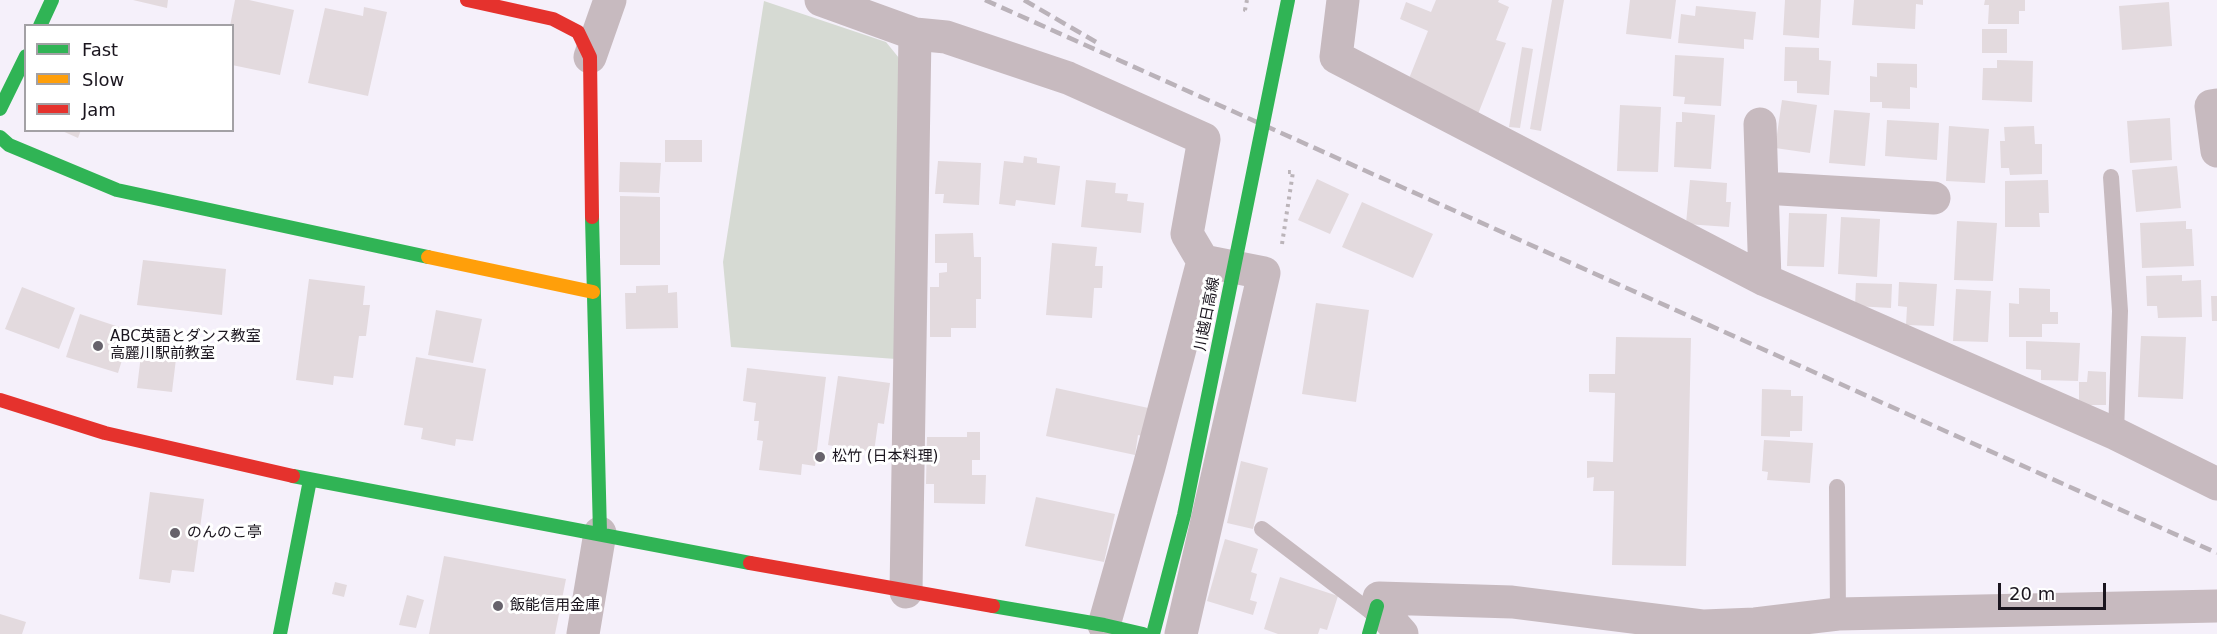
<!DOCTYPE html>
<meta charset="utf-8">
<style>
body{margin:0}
#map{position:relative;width:2217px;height:634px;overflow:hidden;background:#f5f0fa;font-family:"DejaVu Sans",sans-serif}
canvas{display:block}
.legend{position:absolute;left:24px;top:24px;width:210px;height:108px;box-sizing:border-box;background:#fff;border:2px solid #a3a1a5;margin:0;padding:8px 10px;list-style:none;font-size:18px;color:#1a151e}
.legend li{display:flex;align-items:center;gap:12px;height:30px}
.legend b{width:30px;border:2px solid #a3a1a5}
.scale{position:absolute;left:1998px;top:583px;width:108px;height:27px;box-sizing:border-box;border:3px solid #1a151e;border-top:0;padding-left:8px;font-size:18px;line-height:21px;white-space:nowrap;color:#1a151e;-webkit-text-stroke:4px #fff;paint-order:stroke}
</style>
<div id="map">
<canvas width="2217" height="634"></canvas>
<ul class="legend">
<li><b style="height:8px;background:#30b455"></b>Fast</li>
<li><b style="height:8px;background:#ff9f0a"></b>Slow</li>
<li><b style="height:8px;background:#e5322d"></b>Jam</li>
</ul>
<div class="scale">20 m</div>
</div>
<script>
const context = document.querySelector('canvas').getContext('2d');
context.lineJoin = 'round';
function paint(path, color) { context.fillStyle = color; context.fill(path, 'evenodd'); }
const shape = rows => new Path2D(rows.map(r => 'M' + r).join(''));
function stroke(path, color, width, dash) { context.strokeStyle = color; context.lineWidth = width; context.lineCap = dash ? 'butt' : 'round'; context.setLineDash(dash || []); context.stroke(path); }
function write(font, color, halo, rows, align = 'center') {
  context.font = font + ' "DejaVu Sans","Noto Sans JP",sans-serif'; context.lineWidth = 6; context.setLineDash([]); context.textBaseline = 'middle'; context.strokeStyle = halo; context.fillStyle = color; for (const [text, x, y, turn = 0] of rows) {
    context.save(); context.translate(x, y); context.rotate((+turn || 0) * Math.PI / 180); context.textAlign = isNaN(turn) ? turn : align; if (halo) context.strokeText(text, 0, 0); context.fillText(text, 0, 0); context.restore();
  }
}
paint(shape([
 [764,1,886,42,899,58,896,359,731,347,723,262]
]), '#d6dad3');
paint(shape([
 [133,0,168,0,167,8],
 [235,0,249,0,294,10,280,75,232,65,232,26,230,26],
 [1436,0,1499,0,1498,2,1509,7,1496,40,1506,43,1478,114,1406,86,1428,31,1400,19,1406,2,1431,12],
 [1552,0,1564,0,1541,131,1530,129],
 [1630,0,1676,0,1671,39,1626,34],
 [1785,0,1821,0,1819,38,1783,35],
 [1854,0,1923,0,1923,5,1916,4,1915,29,1852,25],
 [1985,0,2025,0,2025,11,2019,11,2019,24,1988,24,1989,5,1984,5],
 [2169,2,2172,46,2122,50,2119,6],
 [1696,6,1756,12,1753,40,1744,39,1744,49,1678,43,1681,14,1695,16],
 [364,7,387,12,368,96,308,83,325,8,363,16],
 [1982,29,2007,29,2007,53,1982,53],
 [1522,47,1533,49,1520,128,1509,127],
 [1785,47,1819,48,1819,60,1831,61,1829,95,1797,93,1797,81,1784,81],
 [1675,55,1724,58,1721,106,1684,104,1685,97,1673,96],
 [1997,60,2033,61,2032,102,1982,100,1983,68,1997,68],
 [1877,63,1917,64,1917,88,1910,87,1910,109,1882,108,1882,102,1870,102,1870,76,1877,77],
 [1782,100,1817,105,1810,153,1775,148],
 [1620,105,1661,107,1658,172,1617,171],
 [1834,110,1870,113,1865,166,1829,163],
 [1682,112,1715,115,1711,169,1674,167,1676,122,1682,122],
 [2170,118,2172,160,2130,163,2127,121],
 [1887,120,1939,123,1937,160,1885,156],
 [1949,126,1989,129,1985,183,1946,181],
 [2034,126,2035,144,2042,144,2042,174,2010,175,2009,168,2001,168,2000,141,2005,141,2004,127],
 [60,130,81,130,78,138],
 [665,140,702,140,702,162,665,162],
 [1024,156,1037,158,1037,163,1060,166,1055,205,1016,200,1015,206,999,204,1004,161,1023,163],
 [938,161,981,163,979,205,943,203,944,194,935,194],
 [620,162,661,163,659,193,619,192],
 [2177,166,2181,208,2136,212,2132,170],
 [1317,179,1349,194,1330,234,1298,220],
 [1086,180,1116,183,1115,193,1128,194,1127,201,1144,203,1141,233,1081,227],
 [1690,180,1727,183,1726,202,1731,202,1729,227,1686,224],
 [2048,180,2049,213,2039,213,2040,227,2005,227,2005,181],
 [620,196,660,197,660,265,620,265],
 [1362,202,1433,234,1413,278,1342,247],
 [1789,213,1827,214,1824,267,1787,266],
 [1841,217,1880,219,1877,277,1838,274],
 [1957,221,1997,223,1993,281,1954,280],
 [2186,221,2186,229,2192,229,2194,266,2142,268,2140,223],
 [973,233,974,257,981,257,981,299,976,299,976,328,951,328,951,337,930,337,930,287,939,287,939,273,947,272,947,263,935,263,935,234],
 [1052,243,1097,247,1095,266,1103,266,1102,288,1094,288,1092,318,1046,315],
 [143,260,226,269,222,315,137,305],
 [2182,275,2182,281,2201,280,2202,317,2158,318,2157,306,2147,306,2146,276],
 [309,279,365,286,363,305,370,305,366,336,359,336,353,378,334,376,333,385,296,380],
 [1899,282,1937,284,1934,326,1906,325,1907,307,1898,306],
 [1856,283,1892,284,1891,308,1855,306],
 [668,285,668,293,677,292,678,328,626,329,625,293,636,293,636,286],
 [22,287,75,308,59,349,5,329],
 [2019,288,2050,289,2050,312,2058,312,2058,324,2042,324,2042,337,2009,337,2009,303,2019,304],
 [1956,289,1991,291,1988,342,1953,341],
 [2211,296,2217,296,2217,321,2212,321],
 [1316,303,1369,310,1356,402,1302,394],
 [436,310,482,319,473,363,428,355],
 [80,314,131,331,118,373,66,357],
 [144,330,179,334,172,392,137,388],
 [2141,336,2186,337,2183,399,2138,397],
 [1616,337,1691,338,1686,566,1612,565,1614,491,1593,491,1594,477,1587,478,1587,461,1613,462,1615,393,1589,392,1589,374,1615,374],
 [2026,341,2080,343,2078,381,2041,380,2041,370,2026,369],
 [416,357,486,369,473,441,456,439,455,446,421,439,423,428,404,425],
 [747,368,826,377,815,466,802,464,801,475,759,470,763,441,757,440,759,421,754,421,756,403,743,401],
 [2088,371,2106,372,2106,405,2079,405,2079,382,2087,382],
 [838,376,890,383,884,424,878,423,874,452,854,449,852,458,837,456,838,447,828,445],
 [1056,388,1153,409,1147,437,1138,435,1135,455,1046,436],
 [1762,389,1791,390,1791,396,1803,396,1802,431,1790,431,1790,437,1761,436],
 [967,432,980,432,980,460,972,460,972,475,986,475,985,504,934,503,934,484,926,484,927,437,967,437],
 [1764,440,1813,443,1810,483,1767,480,1768,472,1762,471],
 [1241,461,1268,468,1253,529,1227,523],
 [150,492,204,499,194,572,172,570,170,583,139,579],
 [1036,497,1115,514,1104,562,1025,546],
 [1225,539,1258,549,1251,572,1257,574,1250,600,1257,602,1253,615,1207,601],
 [444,556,566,579,555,634,429,634],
 [1280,577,1338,596,1327,630,1320,628,1318,634,1278,634,1264,629],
 [335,582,347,585,344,597,332,594],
 [407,595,424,600,416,628,399,625],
 [0,614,26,622,22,634,0,634]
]), '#e3dade');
stroke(shape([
 [1247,0,1245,10,1249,11],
 [1282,244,1293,172,1288,172]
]), '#bbb4b9', 4, [3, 4.5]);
stroke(shape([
 [2111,177,2120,311,2116,434],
 [1837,487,1838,614],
 [1262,529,1375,615]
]), '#c7babf', 16);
stroke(shape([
 [821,0,915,34,906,592],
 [1343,0,1336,57,1765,280,2116,434,2217,484],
 [915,34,946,37,1068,78,1204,139,1187,234,1203,261,1149,467,1104,625],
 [590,57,610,0],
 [2217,105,2211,106,2217,151],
 [1760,124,1765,280],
 [1763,188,1934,198],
 [583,634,600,533],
 [1181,634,1264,273,1208,262],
 [1402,634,1377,606,1379,598,1512,602,1704,626,1755,624,1838,614,2217,606]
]), '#c7babf', 33);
stroke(shape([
 [40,26,52,0],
 [0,109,26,56],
 [0,137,9,145,117,190,428,257],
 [592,217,600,533],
 [293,476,750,563],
 [993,606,1104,625,1143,634],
 [280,634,310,480],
 [1369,634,1377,606]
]), '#30b455', 14);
stroke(shape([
 [428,257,593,292]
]), '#ff9f0a', 14);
stroke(shape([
 [467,0,553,19,578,32,590,57,592,217],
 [0,400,105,433,293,476],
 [750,563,993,606]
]), '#e5322d', 14);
stroke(shape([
 [985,0,2217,553],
 [1024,0,1096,42]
]), '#bab2b9', 4.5, [12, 6]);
stroke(shape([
 [1153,634,1184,515,1288,0]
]), '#30b455', 14);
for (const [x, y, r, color] of [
 [98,346,6,"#67626b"],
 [820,457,6,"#67626b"],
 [175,533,6,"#67626b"],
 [498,606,6,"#67626b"]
]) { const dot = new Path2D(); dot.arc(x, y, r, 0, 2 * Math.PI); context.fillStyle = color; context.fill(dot); stroke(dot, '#fff', 2); }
write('15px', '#1a151e', '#fff', [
 ["川越日高線",1208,314,-79]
]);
write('15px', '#1a151e', '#fff', [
 ["ABC英語とダンス教室",110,337],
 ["高麗川駅前教室",110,354],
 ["松竹 (日本料理)",832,457],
 ["のんのこ亭",187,533],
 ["飯能信用金庫",510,606]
], 'left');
</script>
